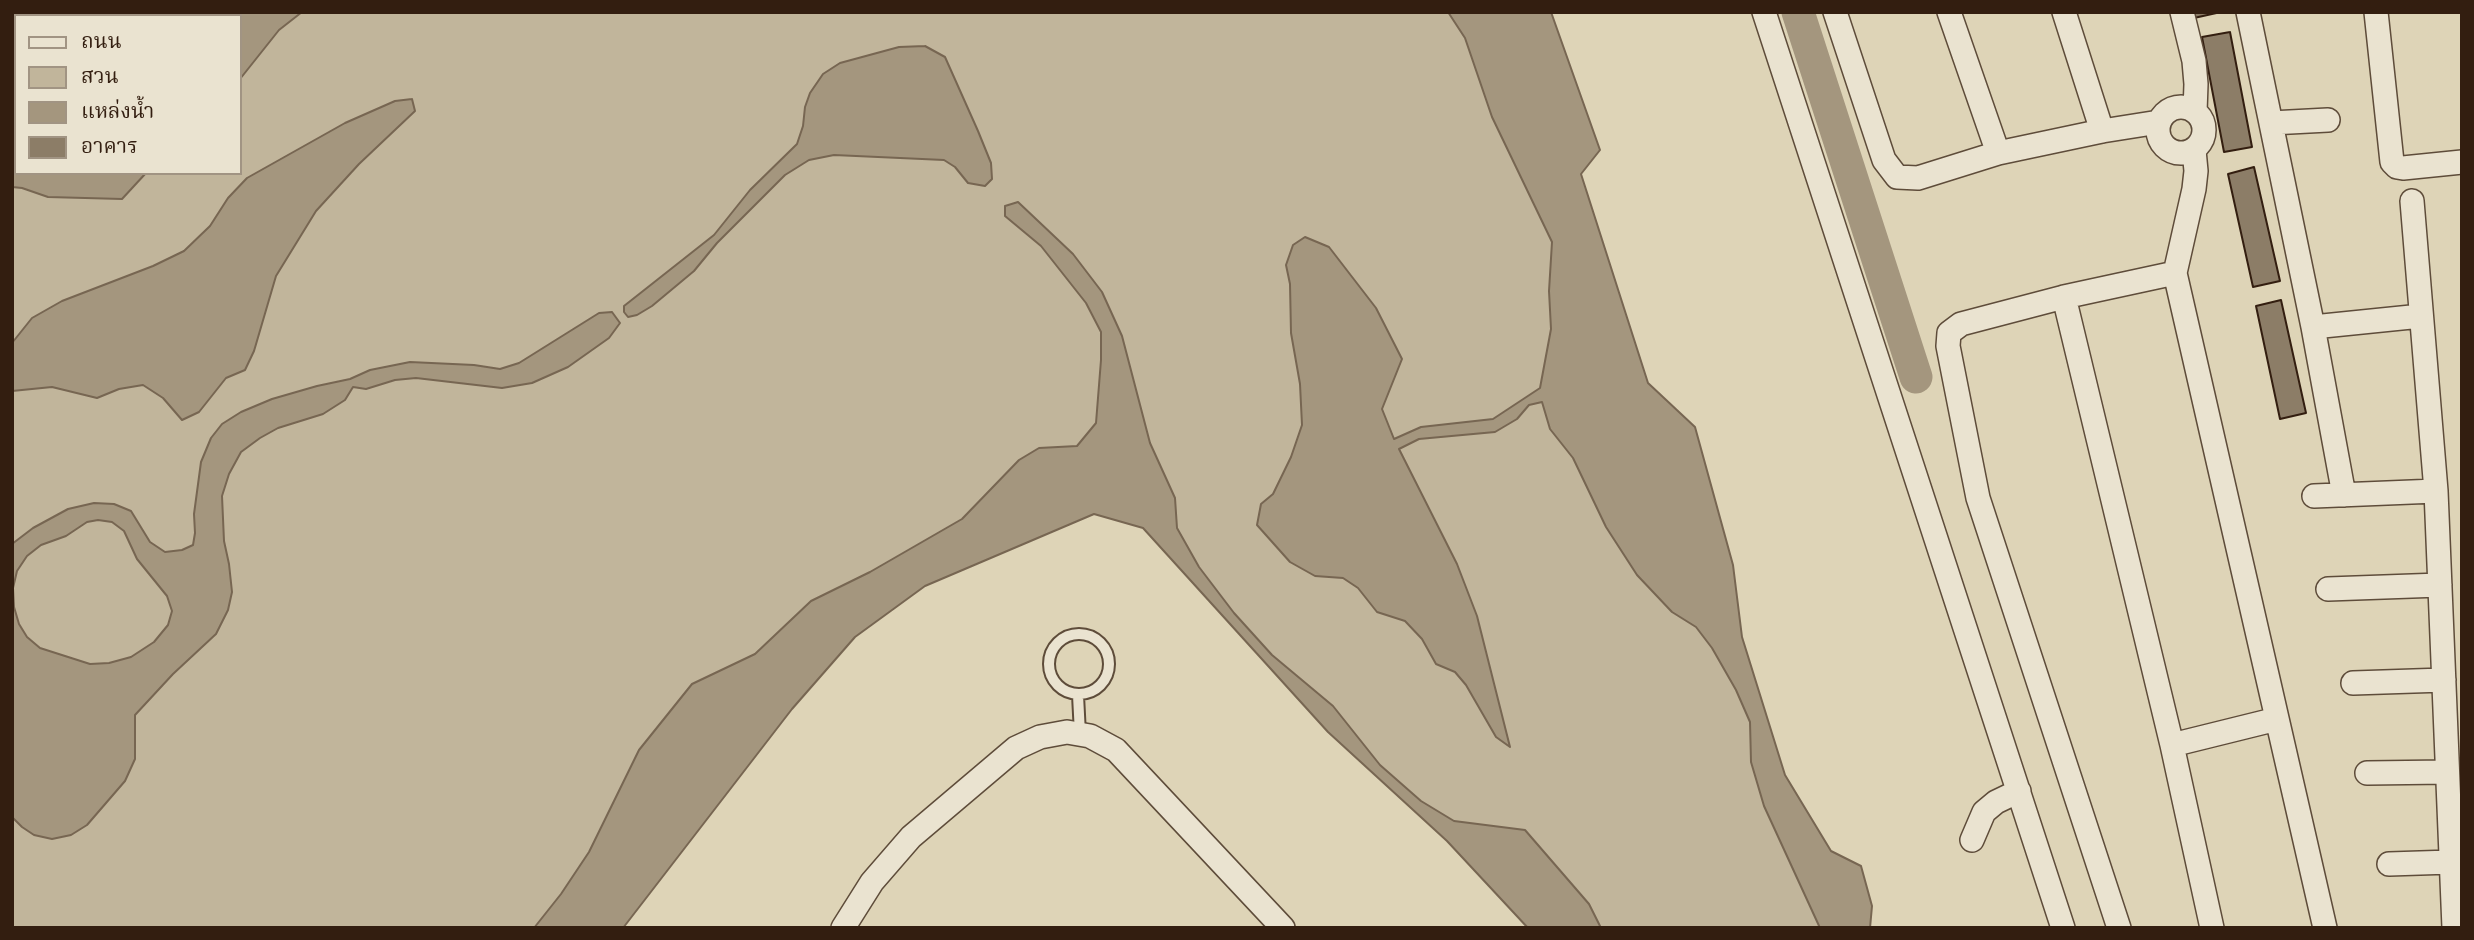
<!DOCTYPE html>
<meta charset="utf-8">
<style>
body{margin:0}
#map{position:relative;width:2474px;height:940px;overflow:hidden;background:#ded4b7;font-family:"Old Standard TT","Noto Serif Thai",serif}
canvas{display:block}
.frame{position:absolute;inset:0;border:14px solid #331e10;pointer-events:none}
.legend{position:absolute;left:14px;top:14px;width:228px;height:161px;box-sizing:border-box;background:#eae3d0;border:2px solid #a19483;margin:0;padding:9px 12px;list-style:none;font-size:21px;color:#331e10}
.legend li{display:flex;align-items:center;gap:14px;height:35px}
.legend b{width:35px;border:2px solid #a19483}
</style>
<div id="map">
<canvas width="2474" height="940"></canvas>
<div class="frame"></div>
<ul class="legend">
<li><b style="height:9px;background:#eae3d0"></b>ถนน</li>
<li><b style="height:19px;background:#c1b59b"></b>สวน</li>
<li><b style="height:19px;background:#a4967e"></b>แหล่งน้ำ</li>
<li><b style="height:19px;background:#8c7d67"></b>อาคาร</li>
</ul>
</div>
<script>
const context = document.querySelector('canvas').getContext('2d');
context.lineJoin = 'round';
function paint(path, color) { context.fillStyle = color; context.fill(path, 'evenodd'); }
const shape = rows => new Path2D(rows.map(r => 'M' + r).join(''));
function stroke(path, color, width, dash) { context.strokeStyle = color; context.lineWidth = width; context.lineCap = dash ? 'butt' : 'round'; context.setLineDash(dash || []); context.stroke(path); }
paint(shape([
 [12,12,1551,12,1600,150,1581,174,1648,383,1695,427,1733,565,1742,637,1785,775,1831,851,1861,866,1872,906,1870,928,1528,928,1447,841,1328,732,1143,528,1094,514,925,586,855,637,792,709,623,928,12,928],
 [16,16,240,16,240,173,16,173]
]), '#c1b59b');
const water = shape([
 [204,12,302,12,279,30,240,79,240,16,199,16,204,12],
 [1448,12,1551,12,1600,150,1581,174,1648,383,1695,427,1733,565,1742,637,1785,775,1831,851,1861,866,1872,906,1870,928,1820,928,1764,806,1751,762,1750,722,1736,690,1712,648,1696,627,1672,612,1637,575,1606,527,1573,458,1550,429,1542,402,1529,405,1517,419,1495,432,1419,439,1399,449,1457,564,1477,616,1510,747,1496,737,1466,685,1455,672,1436,664,1422,639,1405,621,1377,612,1358,588,1343,578,1315,576,1290,562,1257,525,1261,504,1273,494,1291,457,1302,425,1300,384,1291,333,1290,284,1286,265,1293,245,1305,237,1329,247,1376,308,1402,359,1382,409,1394,439,1421,427,1493,419,1540,388,1551,329,1549,291,1552,242,1492,117,1465,38,1448,12],
 [925,46,945,57,978,131,991,163,992,179,985,186,968,183,955,167,944,160,834,155,809,160,785,175,717,243,694,271,652,306,637,315,628,317,624,312,624,306,714,235,750,190,797,144,803,126,805,107,810,93,823,74,840,63,899,47,925,46],
 [412,99,415,111,359,164,316,211,276,276,254,351,245,370,226,378,199,412,182,420,163,398,143,385,119,389,97,398,52,387,12,391,12,343,32,318,62,301,153,266,184,251,210,226,228,198,247,178,345,123,395,101,412,99],
 [16,102,16,173,146,173,122,199,48,197,22,188,12,187,12,103,16,102],
 [1018,202,1073,254,1102,292,1122,336,1150,443,1175,498,1177,528,1199,567,1234,613,1272,655,1333,706,1380,765,1421,801,1454,821,1525,830,1589,904,1601,928,1528,928,1447,841,1328,732,1143,528,1094,514,925,586,855,637,792,709,623,928,534,928,561,894,589,852,639,750,692,684,755,654,811,601,870,572,962,519,1019,460,1039,448,1077,446,1096,423,1101,360,1101,332,1086,303,1041,246,1005,216,1005,206,1018,202],
 [612,312,620,323,609,338,568,367,532,383,502,388,416,378,395,380,366,389,353,387,345,400,323,414,278,428,260,438,241,452,229,474,222,496,224,541,229,564,232,592,228,610,216,634,173,674,135,715,135,759,125,781,87,825,71,835,52,839,34,835,22,827,12,817,12,544,33,528,68,509,94,503,114,504,131,511,150,542,165,552,182,550,193,545,195,533,194,514,201,462,211,438,222,424,241,412,272,399,317,386,350,379,370,370,410,362,474,365,500,369,519,363,599,313,612,312],
 [98,520,112,522,124,531,137,559,167,596,172,611,168,625,154,642,131,657,109,663,90,664,40,648,27,637,19,624,14,607,13,588,17,571,27,556,41,545,66,536,87,522,98,520]
]);
paint(water, '#a4967e');
stroke(water, '#776652', 2);
stroke(shape([
 [1798,12,1916,377]
]), '#a4967e', 33);
const building = shape([
 [2193,12,2221,12,2194,18,2193,12],
 [2230,32,2252,147,2224,152,2202,37,2230,32],
 [2254,167,2280,281,2253,287,2228,174,2254,167],
 [2281,300,2306,413,2280,419,2256,306,2281,300]
]);
paint(building, '#8c7d67');
stroke(building, '#331e10', 2);
const service = shape([
 '1049 664a30 30 0 1 1 60 0a30 30 0 1 1-60 0Z',
 [1078,695,1080,734]
]);
const minor = shape([
 [1764,12,2063,928],
 [1835,12,1884,160,1897,177,1918,178,1998,153,2102,131,2159,122],
 [1949,12,1998,153],
 [2064,12,2102,131],
 [2182,12,2194,61,2196,84,2195,112],
 [2248,12,2313,327,2344,495],
 [2376,12,2392,162,2397,167,2403,168,2462,162],
 '2158 130a23 23 0 1 1 46 0a23 23 0 1 1-46 0Z',
 [2271,123,2328,120],
 [2194,150,2196,171,2194,189,2175,273,2325,928],
 [2412,201,2436,491,2454,928],
 [2064,297,2172,745,2212,928],
 [2313,327,2421,316],
 [2314,496,2436,491],
 [2328,589,2440,585],
 [2353,683,2444,680],
 [2172,745,2277,719],
 [2367,773,2447,772],
 [1972,840,1984,812,1996,802,2019,791],
 [2389,864,2451,862],
 [843,928,872,882,911,837,1016,748,1040,737,1067,732,1090,736,1116,750,1283,928],
 [2119,928,1978,498,1948,346,1949,333,1961,324,2064,297,2175,273]
]);
stroke(service, '#5e4c3a', 14);
stroke(minor, '#5e4c3a', 26);
stroke(service, '#eae3d0', 10);
stroke(minor, '#eae3d0', 23);
</script>
